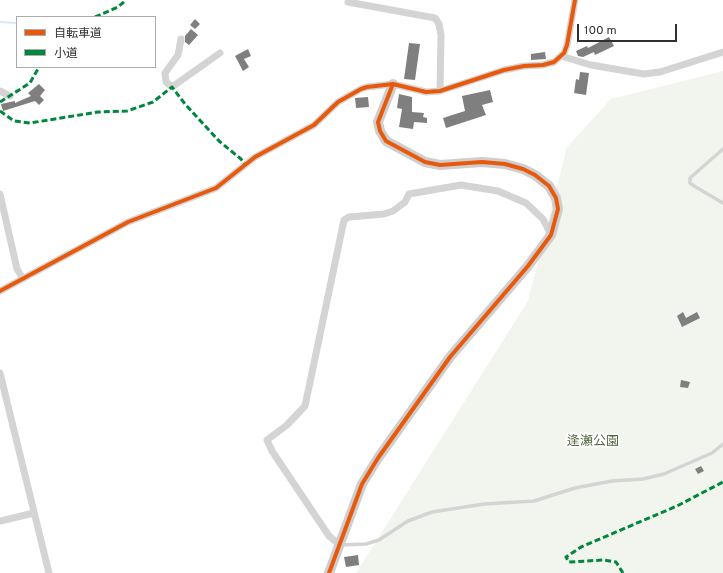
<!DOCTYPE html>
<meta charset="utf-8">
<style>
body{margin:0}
#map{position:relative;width:723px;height:573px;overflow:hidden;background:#fff;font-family:Overpass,"Noto Sans JP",sans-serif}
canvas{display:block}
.legend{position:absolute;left:16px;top:16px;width:140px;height:52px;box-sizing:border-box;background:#fff;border:1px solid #acacac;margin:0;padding:5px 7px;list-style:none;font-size:12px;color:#303030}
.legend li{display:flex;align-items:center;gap:8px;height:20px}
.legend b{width:20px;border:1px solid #acacac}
.scale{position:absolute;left:577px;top:24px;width:100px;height:18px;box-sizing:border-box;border:2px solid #303030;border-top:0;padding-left:5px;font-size:12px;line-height:14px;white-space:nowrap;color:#303030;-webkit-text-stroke:3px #fff;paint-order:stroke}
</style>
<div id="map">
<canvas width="723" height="573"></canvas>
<ul class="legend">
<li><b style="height:5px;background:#e8590c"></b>自転車道</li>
<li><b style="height:5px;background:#00873e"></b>小道</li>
</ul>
<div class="scale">100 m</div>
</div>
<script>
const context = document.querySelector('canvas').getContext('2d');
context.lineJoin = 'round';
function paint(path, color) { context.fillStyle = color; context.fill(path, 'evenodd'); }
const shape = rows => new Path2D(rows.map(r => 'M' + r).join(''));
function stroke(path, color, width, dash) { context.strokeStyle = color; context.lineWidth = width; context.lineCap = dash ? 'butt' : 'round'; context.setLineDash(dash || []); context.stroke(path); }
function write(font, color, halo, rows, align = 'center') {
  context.font = font + ' Overpass,"Noto Sans JP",sans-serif'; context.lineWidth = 4; context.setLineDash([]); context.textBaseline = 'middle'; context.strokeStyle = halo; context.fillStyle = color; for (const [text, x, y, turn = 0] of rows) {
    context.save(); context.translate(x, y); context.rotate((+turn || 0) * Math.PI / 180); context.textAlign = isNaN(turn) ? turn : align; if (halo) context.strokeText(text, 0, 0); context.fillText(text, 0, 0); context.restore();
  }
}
paint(shape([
 [723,71,723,573,356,573,528,301,567,147,611,99]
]), '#f2f5ed');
stroke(shape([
 [0,22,17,23]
]), '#dce9f0', 2);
paint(shape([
 [195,19,200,24,195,29,190,25],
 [191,29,198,35,189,45,185,42,185,36],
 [609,37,614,46,595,55,594,52,583,57,578,56,576,51,587,46,588,48],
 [409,43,420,44,415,80,404,79],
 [248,49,251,56,244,59,249,67,243,71,235,56],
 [545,52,546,59,531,60,531,54],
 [580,72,589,73,586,95,574,93,576,79,579,80],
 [39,84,45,90,40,96,44,100,39,105,35,101,3,111,1,104,15,101,15,103,31,96,28,93],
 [490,90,493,102,482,105,486,115,446,128,443,118,465,111,462,96],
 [399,94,412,97,412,112,424,113,423,117,427,118,427,123,414,122,413,129,399,127,402,109,397,108],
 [368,97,369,107,356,108,355,98],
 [683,312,686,318,697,312,700,318,682,327,677,316],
 [681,380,690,382,688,388,680,387],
 [701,466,704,471,698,474,695,469],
 [358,555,359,565,346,567,344,557]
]), '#7f7f7f');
stroke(shape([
 [723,149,690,178,690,183,694,186,723,203],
 [341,545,366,544,379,540,408,521,432,512,484,504,534,501,575,488,612,481,643,479,664,474,712,453,723,444]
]), '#d4d4d4', 3.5);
stroke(shape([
 [348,2,435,18,439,24,441,35,440,91],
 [181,39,178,55,165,73,166,82,172,87,220,53],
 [561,56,591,65,644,74,660,72,723,52],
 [0,91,10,96],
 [0,194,17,269,23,279],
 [0,291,128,222,216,188,255,157,314,125,338,102,361,89,367,87,393,84,426,92,440,91,504,70,524,66,543,65,554,62,564,53,567,45,575,0],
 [0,373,49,573],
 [0,521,34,513],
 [340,545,329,536,272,451,267,440,287,425,305,406,344,220,349,217,384,214,393,211,405,202,409,194,461,185,498,191,526,203,543,219,551,235]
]), '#d4d4d4', 7);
stroke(shape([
 [329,573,362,484,378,458,450,357,528,266,551,235,558,209,556,198,549,186,535,175,523,169,505,164,482,162,440,165,425,162,386,141,380,131,378,122,393,84]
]), '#cecece', 10);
stroke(shape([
 [95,17,118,7,126,0],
 [0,102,30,83,39,67],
 [0,111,14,121,30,123,98,112,127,111,153,102,172,87,185,104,219,141,241,159,245,165],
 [623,573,616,562,604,560,569,562,566,557,581,547,677,506,723,482]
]), '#00873e', 3, [6, 3]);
stroke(shape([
 [0,291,128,222,216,188,255,157,314,125,338,102,361,89,367,87,393,84,426,92,440,91,504,70,524,66,543,65,554,62,564,53,567,45,575,0],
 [329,573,362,484,378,458,450,357,528,266,551,235,558,209,556,198,549,186,535,175,523,169,505,164,482,162,440,165,425,162,386,141,380,131,378,122,393,84]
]), '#e8590c', 4);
write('13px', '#566940', '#fff', [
 ["逢瀬公園",593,442]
]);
</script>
